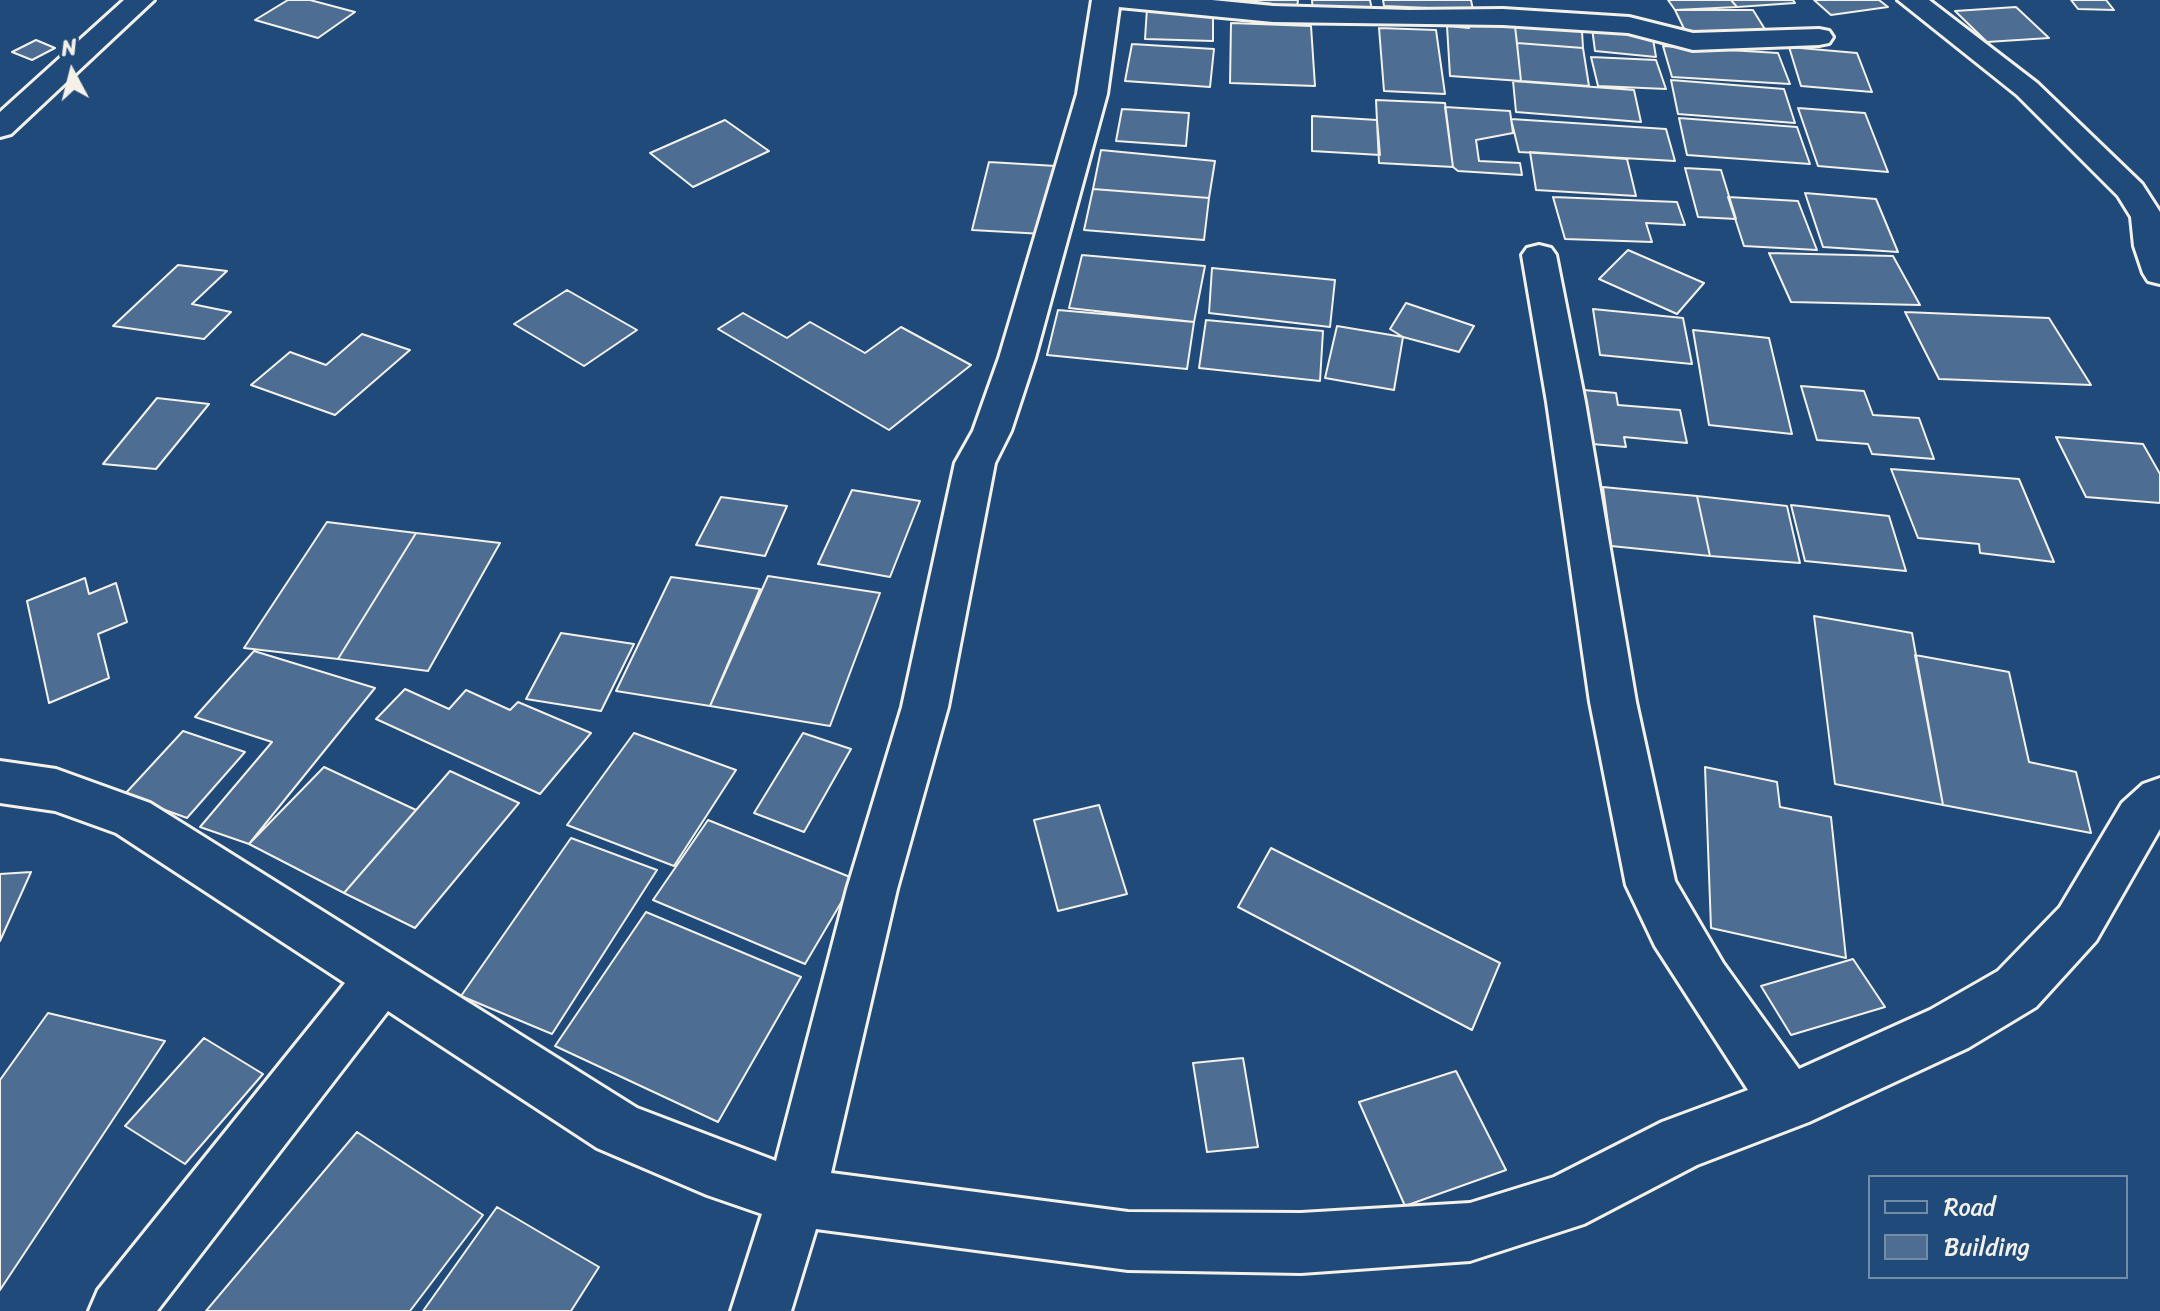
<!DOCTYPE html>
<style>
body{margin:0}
#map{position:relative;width:2160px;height:1311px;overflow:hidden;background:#1f4a7a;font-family:Sriracha,sans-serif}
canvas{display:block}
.legend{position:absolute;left:1868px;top:1175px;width:260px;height:104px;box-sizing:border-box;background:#1f4a7a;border:2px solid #748da6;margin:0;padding:10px 14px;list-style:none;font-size:24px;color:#f4f1e8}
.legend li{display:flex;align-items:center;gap:16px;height:40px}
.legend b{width:40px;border:2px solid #748da6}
.north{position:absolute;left:32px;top:32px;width:80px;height:80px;-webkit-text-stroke:6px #1f4a7a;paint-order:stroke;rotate:353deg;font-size:22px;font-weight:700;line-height:32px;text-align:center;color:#f4f1e8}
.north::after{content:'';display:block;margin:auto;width:28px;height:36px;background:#f4f1e8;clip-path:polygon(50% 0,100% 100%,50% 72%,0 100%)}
</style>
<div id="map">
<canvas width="2160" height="1311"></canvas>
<ul class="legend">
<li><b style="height:10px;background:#1f4a7a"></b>Road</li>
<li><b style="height:22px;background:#4d6e92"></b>Building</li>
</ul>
<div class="north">N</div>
</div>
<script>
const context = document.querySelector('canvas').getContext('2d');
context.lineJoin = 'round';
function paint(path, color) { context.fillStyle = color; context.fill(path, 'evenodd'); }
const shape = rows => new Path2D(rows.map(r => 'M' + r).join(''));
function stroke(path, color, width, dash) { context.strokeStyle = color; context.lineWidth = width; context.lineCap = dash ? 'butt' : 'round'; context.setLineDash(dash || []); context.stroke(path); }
const building = shape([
 [288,0,310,0,355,12,318,38,255,20,288,0],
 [1240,0,1298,0,1297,7,1240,0],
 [1312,0,1370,0,1373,15,1313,13,1312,0],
 [1383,0,1471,0,1473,10,1384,6,1383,0],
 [1668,0,1731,0,1737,7,1675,10,1668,0],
 [1731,0,1793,0,1795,3,1737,7,1731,0],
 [1814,0,1879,0,1888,7,1831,15,1814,0],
 [2071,0,2106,0,2114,10,2078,9,2071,0],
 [2016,7,2049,38,1987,42,1955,11,2016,7],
 [1147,8,1213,10,1213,41,1145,39,1147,8],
 [1675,10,1753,10,1771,39,1689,39,1675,10],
 [1231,23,1311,26,1315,86,1230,83,1231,23],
 [1469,23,1515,26,1521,81,1450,76,1447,26,1469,28,1469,23],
 [1515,26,1582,31,1583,48,1517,43,1515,26],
 [1379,28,1436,30,1445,94,1384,91,1379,28],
 [1592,28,1652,33,1656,57,1595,51,1592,28],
 [36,40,55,48,32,60,12,52,36,40],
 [1517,43,1583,48,1589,86,1521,81,1517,43],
 [1132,44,1214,49,1210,87,1125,81,1132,44],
 [1663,46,1778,53,1790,84,1672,77,1663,46],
 [1789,47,1857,53,1872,92,1801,86,1789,47],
 [1591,57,1656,60,1666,89,1598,86,1591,57],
 [1671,80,1784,89,1795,123,1678,114,1671,80],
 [1513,81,1634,90,1641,122,1516,112,1513,81],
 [1376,100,1445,103,1453,167,1379,163,1376,100],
 [1445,107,1510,111,1513,133,1476,140,1479,161,1520,163,1522,175,1458,171,1453,167,1445,107],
 [1798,108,1865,113,1888,172,1818,166,1798,108],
 [1122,109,1189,113,1186,146,1116,141,1122,109],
 [1312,116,1377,120,1380,155,1312,151,1312,116],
 [1679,118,1797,127,1810,164,1687,155,1679,118],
 [1511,119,1666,129,1675,161,1519,152,1511,119],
 [725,120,769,151,693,187,650,153,725,120],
 [1101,150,1215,161,1209,198,1093,189,1101,150],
 [1530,152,1627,159,1636,196,1536,190,1530,152],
 [989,162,1056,166,1043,234,972,230,989,162],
 [1685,168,1721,170,1736,219,1698,217,1685,168],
 [1093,189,1209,198,1204,240,1084,230,1093,189],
 [1805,193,1876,199,1898,252,1823,247,1805,193],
 [1553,197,1677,202,1685,225,1646,223,1652,242,1565,239,1553,197],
 [1728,197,1798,201,1817,250,1744,246,1728,197],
 [1628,250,1704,283,1677,314,1599,279,1628,250],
 [1769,253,1893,256,1920,305,1791,302,1769,253],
 [1082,255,1205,266,1194,322,1069,308,1082,255],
 [178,265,227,271,192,304,231,312,204,339,113,326,178,265],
 [1212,268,1335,280,1330,327,1209,313,1212,268],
 [567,290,637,330,584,366,514,324,567,290],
 [1406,303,1474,326,1459,352,1403,337,1390,329,1406,303],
 [1593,309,1683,318,1692,364,1600,355,1593,309],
 [1058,310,1194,322,1187,369,1047,355,1058,310],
 [1905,312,2049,318,2091,385,1939,379,1905,312],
 [743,313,787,338,810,322,865,353,901,327,971,365,889,430,718,329,743,313],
 [1206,320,1323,331,1320,381,1199,368,1206,320],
 [1337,326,1403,337,1394,390,1325,378,1337,326],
 [1693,330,1769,338,1792,434,1709,425,1693,330],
 [362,334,410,350,335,415,251,385,290,352,326,365,362,334],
 [1801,386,1864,391,1873,415,1919,418,1934,459,1872,454,1868,444,1817,440,1801,386],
 [1573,389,1616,393,1618,405,1680,410,1687,443,1624,437,1626,447,1581,443,1573,389],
 [157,398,209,404,156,469,103,464,157,398],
 [2056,437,2143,444,2160,474,2160,503,2086,497,2056,437],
 [1891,469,2019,479,2054,562,1980,553,1979,544,1918,538,1891,469],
 [1603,487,1697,496,1710,556,1611,546,1603,487],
 [852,490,920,501,890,577,818,564,852,490],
 [1697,496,1787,506,1800,563,1710,556,1697,496],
 [721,497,787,506,765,556,696,545,721,497],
 [1791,505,1889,516,1906,571,1805,561,1791,505],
 [327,522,416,533,338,659,244,648,327,522],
 [416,533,500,543,428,671,338,659,416,533],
 [768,576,880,593,830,726,710,706,768,576],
 [671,577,760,589,710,706,616,691,671,577],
 [85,578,89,594,116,583,127,622,98,634,109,678,49,703,27,601,85,578],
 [1814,616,1912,633,1943,805,1835,784,1814,616],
 [561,633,634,644,601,711,526,699,561,633],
 [254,651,375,688,249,844,200,827,272,742,195,717,254,651],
 [1915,655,2009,672,2029,762,2076,772,2091,833,1943,805,1915,655],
 [405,689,449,709,466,690,510,710,518,702,591,733,540,794,376,719,405,689],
 [183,731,245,752,187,818,124,795,183,731],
 [634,733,736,770,674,866,567,825,634,733],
 [803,733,851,749,804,832,754,813,803,733],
 [324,767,416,810,344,893,249,844,324,767],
 [1705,767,1777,782,1780,807,1831,817,1846,958,1711,928,1705,767],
 [450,771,519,803,415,928,344,893,450,771],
 [1099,805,1127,894,1058,911,1034,820,1099,805],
 [708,820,855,879,805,964,653,900,708,820],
 [571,838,657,870,552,1034,461,996,571,838],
 [1271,848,1500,963,1472,1030,1238,907,1271,848],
 [31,872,0,941,0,874,31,872],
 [646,912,801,977,718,1122,555,1046,646,912],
 [1853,959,1885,1007,1791,1035,1761,986,1853,959],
 [48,1013,165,1041,0,1290,0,1080,48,1013],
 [204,1038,263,1074,185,1164,125,1126,204,1038],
 [1243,1058,1258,1147,1207,1152,1193,1063,1243,1058],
 [1456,1071,1506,1170,1405,1206,1359,1102,1456,1071],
 [357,1132,483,1215,410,1311,206,1311,357,1132],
 [497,1207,599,1267,571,1311,423,1311,497,1207]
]);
paint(building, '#4d6e92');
stroke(building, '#f4f1e8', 2);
const minor = shape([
 [124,0,154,0,11,134,0,137,0,112,124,0],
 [1092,0,1212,0,1273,6,1409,10,1503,9,1629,17,1693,33,1819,29,1829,31,1833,37,1829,43,1819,45,1693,50,1628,33,1503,25,1273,22,1119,7,1107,94,1035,358,1011,431,995,463,948,707,897,889,831,1173,1128,1212,1301,1213,1470,1203,1554,1177,1662,1122,1748,1090,1655,946,1626,885,1590,702,1547,402,1522,255,1527,248,1539,245,1551,248,1556,255,1585,402,1636,702,1675,881,1723,963,1799,1069,1930,1010,1998,971,2060,907,2122,803,2143,784,2160,778,2160,829,2096,941,2036,1007,1968,1048,1809,1122,1697,1165,1584,1224,1470,1261,1301,1273,1128,1270,816,1229,791,1311,731,1311,762,1214,707,1195,597,1148,388,1011,157,1311,89,1311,98,1290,345,983,116,833,55,811,0,803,0,761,56,769,150,803,637,1108,776,1161,847,889,902,707,955,463,973,431,999,358,1077,94,1092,0],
 [1898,0,1929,0,2037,83,2142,184,2160,212,2160,284,2148,281,2143,273,2134,246,2131,217,2118,196,2017,95,1898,0]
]);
stroke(minor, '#f4f1e8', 6);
paint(minor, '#1f4a7a');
</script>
